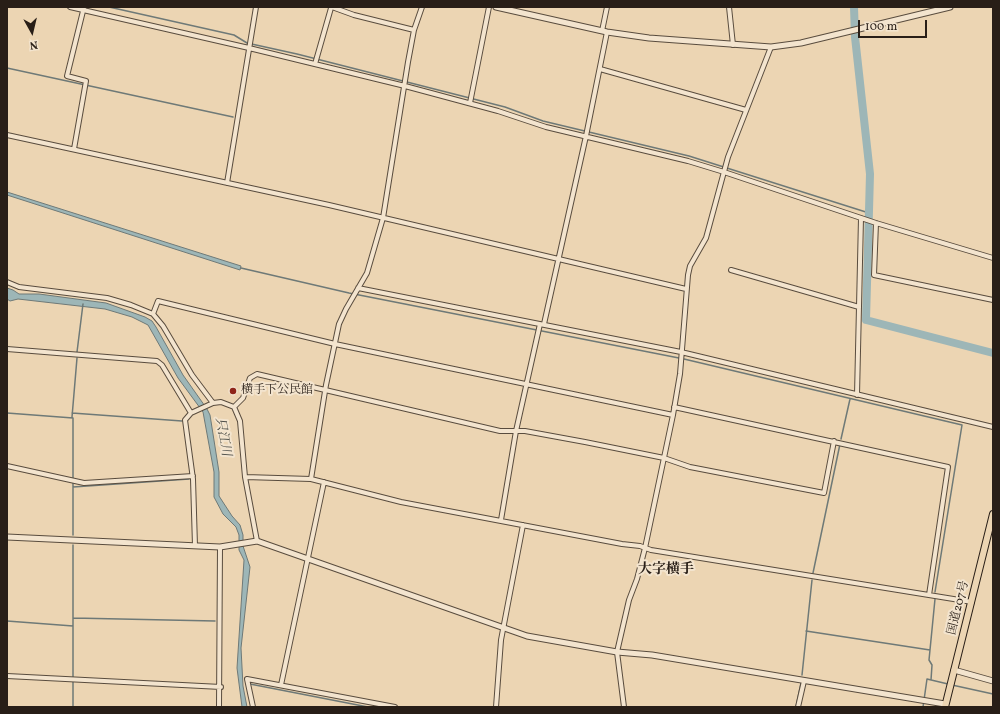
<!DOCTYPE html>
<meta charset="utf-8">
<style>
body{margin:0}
#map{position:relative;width:1000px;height:714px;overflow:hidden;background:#ecd5b3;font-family:Vollkorn,serif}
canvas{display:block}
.frame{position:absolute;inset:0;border:8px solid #281e17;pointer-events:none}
.north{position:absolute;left:12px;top:12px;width:40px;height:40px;-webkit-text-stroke:3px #f3e4ce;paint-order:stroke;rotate:172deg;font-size:11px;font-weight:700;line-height:16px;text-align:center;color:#281e17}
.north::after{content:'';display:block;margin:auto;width:14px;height:18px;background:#281e17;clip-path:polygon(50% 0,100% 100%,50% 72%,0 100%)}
.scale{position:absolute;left:858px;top:20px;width:69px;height:18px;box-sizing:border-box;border:2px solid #281e17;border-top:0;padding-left:5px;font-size:12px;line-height:14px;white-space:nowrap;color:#281e17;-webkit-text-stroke:3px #f3e4ce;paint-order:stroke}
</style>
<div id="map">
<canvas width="1000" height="714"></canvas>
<div class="frame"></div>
<div class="north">N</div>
<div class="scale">100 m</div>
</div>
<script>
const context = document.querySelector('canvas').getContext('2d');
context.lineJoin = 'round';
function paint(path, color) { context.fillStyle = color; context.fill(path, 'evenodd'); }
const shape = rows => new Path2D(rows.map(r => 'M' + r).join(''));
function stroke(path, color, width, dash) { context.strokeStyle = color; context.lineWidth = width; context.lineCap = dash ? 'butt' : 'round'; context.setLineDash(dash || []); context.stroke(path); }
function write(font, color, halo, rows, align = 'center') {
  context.font = font + ' Vollkorn,"Noto Serif JP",serif'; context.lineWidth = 4; context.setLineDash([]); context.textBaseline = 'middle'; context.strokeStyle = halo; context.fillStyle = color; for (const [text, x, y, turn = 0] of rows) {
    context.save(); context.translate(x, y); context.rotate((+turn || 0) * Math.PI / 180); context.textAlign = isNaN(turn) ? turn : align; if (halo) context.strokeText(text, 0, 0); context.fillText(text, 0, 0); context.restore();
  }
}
const water = shape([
 [7,192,241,266,240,270,7,195,7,192],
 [7,288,13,290,19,294,39,294,106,303,145,317,152,321,156,327,183,375,207,409,210,415,219,472,219,496,232,516,240,525,243,535,243,546,250,567,241,648,243,686,247,707,242,707,237,668,244,560,239,550,239,535,236,527,223,514,214,497,214,472,203,412,178,378,148,325,132,317,105,309,18,299,10,301,7,299,7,288]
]);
paint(water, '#9db6b7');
stroke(water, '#6e7977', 1);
stroke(shape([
 [109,7,234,35,247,43,297,54,505,107,543,121,689,156,869,213],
 [7,68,233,117],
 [241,268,349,293,684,359,962,425,935,592],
 [77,352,83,304],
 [7,413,73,418,73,535],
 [72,413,182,421],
 [72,417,77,358],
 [841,439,850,399],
 [73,487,189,479],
 [813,573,840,444],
 [73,618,215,621],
 [7,621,73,626],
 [806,631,930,650],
 [802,675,812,580],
 [931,680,932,665,929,660,935,599],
 [250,684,368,707],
 [952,685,993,694],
 [73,707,73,545],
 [796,707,801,683],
 [923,707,927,679,948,684]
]), '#6e7977', 1.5);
stroke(shape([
 [854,7,855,37,870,174,866,320,993,353]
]), '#9db6b7', 8);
const minor = shape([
 [70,7,249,48,405,86,498,111,546,127,688,161,724,172,876,223,993,258],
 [332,7,354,15,414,30],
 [729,7,733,45],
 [602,31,607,7],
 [315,64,331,8],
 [600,69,746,110],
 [470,103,489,7],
 [7,135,329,205,686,289],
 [74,149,86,81,67,76,84,7],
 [227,183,256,7],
 [876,223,874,275,993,300],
 [731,270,859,307],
 [7,282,19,287,107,298,131,305,153,314,163,326,192,375,213,403],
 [358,288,681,352,993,427],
 [153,314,158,301,335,344,673,415],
 [544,324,586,136,607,32],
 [7,349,157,361,162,365,191,413],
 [857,395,861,218],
 [234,407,243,398,250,378,257,374,500,431,525,431,585,442,664,458,690,467,824,493,834,441],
 [674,407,948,467,929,595],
 [7,466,84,483,193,476],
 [245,477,311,479,401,502,622,544,640,546,651,550,972,602],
 [311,479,326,385,339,324,346,309,367,273,383,218,408,62,414,30,422,7],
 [501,520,516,431,540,324],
 [195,546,193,479,185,420,191,413,213,403,221,402,234,407,240,421,245,477,257,541],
 [7,676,221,687],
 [281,685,324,482],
 [219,707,220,547],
 [253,707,247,679,395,707],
 [496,707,501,640,523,525],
 [624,707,617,652,629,600,637,579,645,548,673,415,680,374,688,275,690,266,706,238,728,157,771,47],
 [798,707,804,681]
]);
const tertiary = shape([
 [496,7,607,32,649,38,771,47,801,43,950,7],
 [7,537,220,547,257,541,527,636,617,652,652,655,945,704],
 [954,670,993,681]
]);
const trunk = shape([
 [945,707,993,514]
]);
stroke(minor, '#594c3e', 6);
stroke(tertiary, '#594c3e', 7);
stroke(trunk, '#281e17', 8);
stroke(minor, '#f3e4ce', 4);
stroke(tertiary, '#f3e4ce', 5);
stroke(trunk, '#ecd5b3', 6);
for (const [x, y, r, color] of [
 [233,391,4,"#8f2418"]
]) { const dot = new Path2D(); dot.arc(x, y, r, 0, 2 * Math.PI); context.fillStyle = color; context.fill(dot); stroke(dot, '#f3e4ce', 1.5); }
write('12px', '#281e17', '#f3e4ce', [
 ["横手下公民館",241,391]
], 'left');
write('12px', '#281e17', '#f3e4ce', [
 ["国道207号",959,608,-76]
]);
write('italic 13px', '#4b4c47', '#f3e4ce', [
 ["只江川",222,437,80]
]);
write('bold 14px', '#281e17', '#f3e4ce', [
 ["大字横手",666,570]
]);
</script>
